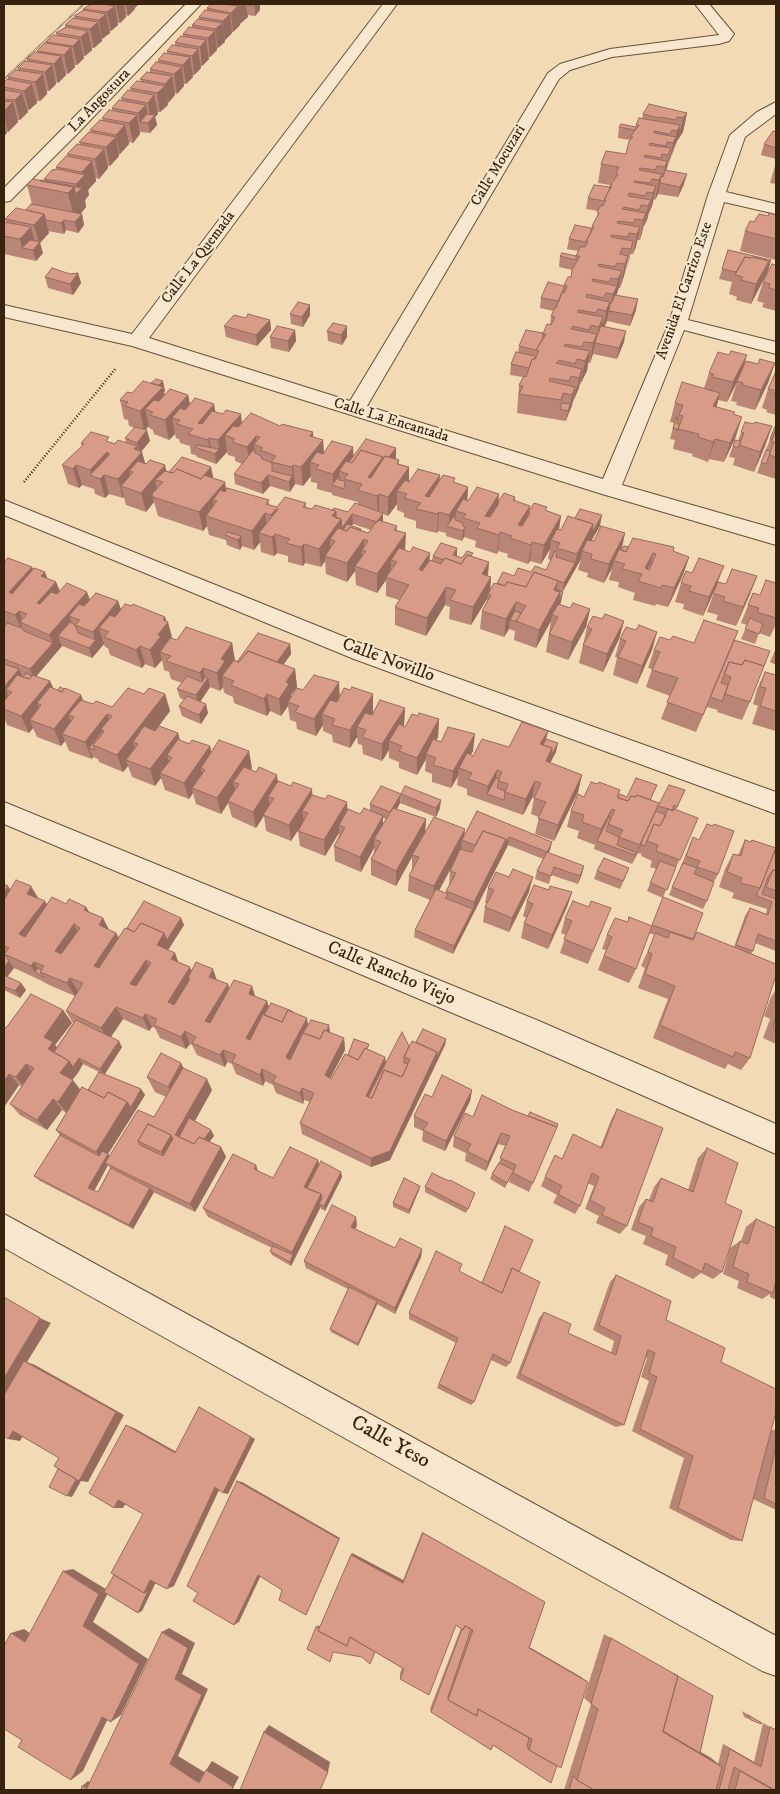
<!DOCTYPE html>
<style>
body{margin:0}
#map{position:relative;width:780px;height:1794px;overflow:hidden;background:#f2dab4;font-family:"IM FELL DW Pica",serif}
canvas{display:block}
.frame{position:absolute;inset:0;border:5px solid #38230e;pointer-events:none}
</style>
<div id="map">
<canvas width="780" height="1794"></canvas>
<div class="frame"></div>
</div>
<script>
const context = document.querySelector('canvas').getContext('2d');
context.lineJoin = 'round';
const shape = rows => new Path2D(rows.map(r => 'M' + r).join(''));
function stroke(path, color, width, dash) { context.strokeStyle = color; context.lineWidth = width; context.lineCap = dash ? 'butt' : 'round'; context.setLineDash(dash || []); context.stroke(path); }
function paint(path, color) { context.fillStyle = color; context.fill(path, 'evenodd'); }
function write(font, color, halo, rows, align = 'center') {
  context.font = font + ' "IM FELL DW Pica",serif'; context.lineWidth = 4; context.setLineDash([]); context.textBaseline = 'middle'; context.strokeStyle = halo; context.fillStyle = color; for (const [text, x, y, turn = 0] of rows) {
    context.save(); context.translate(x, y); context.rotate((+turn || 0) * Math.PI / 180); context.textAlign = isNaN(turn) ? turn : align; if (halo) context.strokeText(text, 0, 0); context.fillText(text, 0, 0); context.restore();
  }
}
const minor = shape([
 [186,4,201,4,79,132,10,201,4,202,4,188,186,4],
 [383,4,397,4,149,338,350,401,548,73,560,64,610,49,719,35,695,4,709,4,734,34,729,41,719,44,612,57,570,70,559,79,367,406,603,479,669,323,708,195,730,135,757,112,776,102,776,114,745,137,726,192,776,204,776,214,724,202,688,320,776,342,776,354,684,330,622,485,776,529,776,545,602,494,132,346,4,317,4,305,132,334,383,4],
 [4,500,370,647,776,792,776,814,354,659,4,515,4,500],
 [4,802,539,1021,776,1124,776,1154,519,1041,4,824,4,802],
 [4,1214,776,1636,776,1676,762,1671,4,1248,4,1214]
]);
stroke(minor, '#665138', 2);
stroke(shape([
 [4,79,84,4]
]), '#38230e', 2, [0.5, 1]);
stroke(shape([
 [24,482,116,368]
]), '#38230e', 2.5, [1, 2]);
paint(minor, '#f7e7ce');
paint(shape([
 [91,4,139,4,134,8,135,9,128,16,126,15,126,17,120,23,118,23,118,25,111,31,110,31,110,33,102,39,102,41,94,48,92,48,92,50,85,56,83,56,84,58,77,65,75,65,75,67,68,74,65,73,66,75,58,83,56,82,56,84,49,91,47,91,47,94,40,101,37,101,37,103,29,110,27,110,28,112,20,120,18,120,18,122,8,132,6,131,7,133,4,136,4,82,8,79,8,77,18,70,18,68,27,61,27,59,38,53,37,51,47,44,46,42,57,35,56,33,65,27,65,25,75,18,74,16,83,11,83,9],
 [211,4,260,4,260,10,255,16,248,15,248,17,240,23,240,25,233,32,232,32,232,33,225,40,225,42,217,48,217,50,210,57,208,57,209,59,202,66,201,66,201,68,194,75,192,75,193,77,186,84,184,84,184,86,177,94,175,93,175,95,168,103,167,103,168,105,160,112,157,112,158,114,155,117,157,125,150,133,140,132,140,134,133,143,129,142,129,144,120,154,119,154,119,156,110,166,108,166,108,168,99,179,96,178,96,181,88,190,89,195,85,200,86,207,81,214,82,214,84,225,78,233,66,230,64,234,48,231,49,233,40,243,43,253,36,261,4,254,4,222,6,222,5,219,26,210,32,204,27,185,40,181,45,181,44,179,57,170,56,167,68,157,67,154,80,144,79,142,91,132,90,130,103,121,102,118,112,110,112,108,122,101,121,98,131,91,130,88,141,81,140,79,150,72,150,69,158,63,158,60,167,54,167,51,175,45,175,42,183,36,183,34,192,27,192,25,199,19,199,17,207,11,207,8],
 [687,113,683,132,677,141,672,155,672,154,666,170,684,184,678,197,658,194,655,200,654,199,652,206,649,213,647,220,644,226,643,226,640,240,637,240,633,254,630,254,624,276,620,288,618,288,616,295,636,310,630,326,607,321,604,327,624,342,617,359,593,354,590,363,588,363,587,371,579,385,566,421,517,413,519,385,523,377,510,375,511,364,518,353,519,346,543,333,550,325,551,316,553,311,540,308,541,298,564,286,571,277,572,270,559,267,560,256,576,256,578,251,567,249,569,239,591,228,597,218,598,211,586,209,588,198,610,187,610,185,598,183,601,164,626,154,630,140,618,138,619,127,636,127,636,125,642,119,643,114],
 [776,132,776,159,761,155,764,144],
 [776,162,776,184,770,183],
 [776,215,776,260,740,251,745,231,754,222],
 [728,250,771,260,768,271,751,304,736,300,737,297,729,294,732,282,719,279],
 [776,265,776,311,762,307,764,303,757,301,763,282],
 [78,273,81,283,73,295,48,288,45,277],
 [310,305,310,315,303,327,291,324,290,314],
 [246,318,270,320,271,330,257,346,226,337,224,326],
 [333,323,347,337,342,345,328,341,327,331],
 [295,330,296,341,289,352,271,348,270,337],
 [775,363,768,383,755,410,736,405,737,402,731,401,738,379,727,402,718,400,716,407,734,414,736,436,724,462,709,459,708,462,692,456,693,454,673,449,675,440,670,439,674,423,670,422,675,403,704,388,709,373,742,371,758,364],
 [776,371,776,415,766,412,767,410,762,408,768,389],
 [165,391,164,392,165,395,188,395,190,404,216,412,242,423,280,426,313,432,313,437,323,440,324,453,353,447,353,456,396,448,396,459,399,460,399,464,409,467,409,481,439,481,454,482,468,487,467,500,468,501,499,494,499,501,515,497,515,501,530,506,529,510,546,511,561,516,559,529,561,530,600,526,591,540,594,541,625,533,621,550,628,547,673,552,689,557,683,575,668,607,656,604,655,606,633,600,635,593,618,587,619,582,609,580,612,568,604,583,587,577,588,573,578,570,581,559,562,592,560,604,570,608,590,609,586,627,568,660,546,652,551,621,536,648,514,640,515,631,509,629,504,637,480,629,482,611,487,602,487,599,471,625,449,619,450,607,445,605,426,636,395,625,395,607,399,600,386,596,386,580,377,593,356,585,355,571,347,582,326,574,325,561,321,567,305,563,303,566,288,562,288,556,277,553,274,556,261,552,260,542,254,550,242,546,240,550,227,545,226,540,209,535,207,526,203,531,158,516,154,502,146,512,126,505,124,497,123,498,109,494,105,498,95,494,94,489,82,485,79,488,68,484,62,465,82,446,81,443,110,442,115,444,126,443,125,438,135,428,129,426,128,420,124,419,120,400,132,393],
 [149,426,149,428,153,430,154,434,169,440,175,434,176,438,179,439,180,443,190,446,191,454,196,455,197,457,216,464,227,452,228,455,235,457,235,461,242,464,234,474,235,484,263,494,270,486,290,492,295,484,303,486,311,476,311,482,317,483,317,489,332,493,332,495,358,502,358,504,348,512,312,509,306,507,306,503,277,507,269,505,269,500,226,490,212,478,213,477,211,467,169,472,167,471,145,463,142,452,141,451,150,441,145,430],
 [397,504,397,510,404,513,404,517,416,521,416,528,437,533,438,531,446,533,446,536,462,541,464,537,476,541,475,547,497,554,498,551,508,554,507,557,528,564,530,561,541,564,550,549,548,559,551,560,546,570,514,576,497,583,490,589,491,577,488,576,489,562,473,557,462,558,457,556,433,556,432,560,430,561,405,550,397,531,397,526,383,522,383,514,388,516],
 [353,524,371,530,368,533,361,530,351,526],
 [745,422,754,424,772,426,765,446,754,472,733,465,735,458,729,457,735,440,738,441],
 [776,424,776,479,757,473],
 [4,562,32,567,33,569,48,579,56,582,60,591,87,592,90,600,118,601,121,609,132,606,165,617,172,639,177,640,232,643,235,661,237,662,290,644,291,654,283,665,295,669,297,687,291,695,291,698,303,690,340,697,350,690,373,694,373,712,405,708,404,725,404,726,405,727,418,716,439,719,438,737,436,740,473,751,471,755,473,756,509,747,548,731,546,739,556,752,550,763,582,775,578,792,554,841,535,834,539,817,531,814,534,798,532,798,523,815,467,795,467,789,457,785,458,776,451,788,432,782,432,774,425,771,426,759,417,775,399,768,399,762,389,758,389,750,382,761,363,754,362,745,358,744,357,737,350,748,333,742,332,735,323,731,323,725,316,736,297,729,296,722,290,720,288,706,281,716,270,711,267,716,234,703,233,697,226,694,224,692,223,687,220,691,210,687,200,702,208,713,201,724,182,716,179,706,184,700,180,698,177,689,182,683,171,679,169,672,164,670,162,660,155,668,145,664,142,668,110,655,108,648,105,647,104,644,92,658,62,646,36,676,50,681,53,688,84,701,93,704,112,707,144,694,165,694,170,711,159,726,178,733,180,740,184,742,210,746,211,753,252,768,251,770,278,781,291,786,312,789,312,795,360,814,370,811,370,804,400,803,397,809,426,819,425,833,465,836,477,811,550,850,548,853,582,874,578,884,551,875,549,884,535,879,537,871,543,859,508,845,453,954,414,937,415,930,430,900,408,891,409,876,412,870,412,857,396,886,371,875,371,859,374,853,374,848,361,872,335,861,334,846,339,836,339,833,325,856,300,846,298,831,304,821,291,841,266,831,264,816,256,828,232,817,228,803,221,814,196,804,193,793,189,799,165,790,161,778,155,786,132,777,128,766,123,772,99,762,98,759,93,757,92,759,69,751,65,741,61,746,37,737,33,728,29,733,7,725,4,717],
 [383,818,386,819,383,824],
 [453,865,450,871,449,886,446,891,446,893,439,891],
 [757,576,750,594,736,626,716,620,718,615,707,612,715,590,703,616,683,609,684,604,675,602,681,583,718,582,726,584],
 [776,583,776,624,770,637,759,633,755,644,741,639,747,625,741,623,753,593,760,595],
 [602,619,624,621,619,639,603,672,579,663,587,627],
 [636,630,657,632,652,650,637,684,613,675,617,658,615,657,620,639],
 [670,640,694,643,734,640,750,702,742,720,717,712,718,710,707,707,696,732,661,719,670,696,646,687,652,669,648,668,654,650],
 [776,648,776,665,770,662],
 [765,672,776,675,776,674,776,731,752,724,758,706,753,704,757,689],
 [620,790,618,798,653,794,651,800,659,803,656,811,658,806,685,790,676,810,698,818,663,897,693,939,734,947,745,916,750,908,766,914,767,909,732,898,734,893,719,887,725,869,733,854,738,855,745,840,751,842,752,840,776,848,776,951,755,943,753,951,751,954,750,1058,741,1070,728,1064,725,1069,653,1038,668,999,638,988,645,968,641,966,655,935,649,933,636,969,629,983,598,970,606,950,602,949,607,935,627,922,652,926,663,898,647,891,656,869,650,867,652,861,641,856,642,852,641,854,638,853,632,864,594,849,595,845,577,838,579,831,567,827,571,811,584,797],
 [401,794,440,808,436,817,400,803],
 [693,837,718,874,714,882,707,901,703,909,669,895],
 [597,871,626,876,620,889,594,879],
 [4,882,6,885,8,886,10,890,38,898,47,904,66,904,86,907,89,912,103,918,109,930,116,933,119,938,127,928,184,925,168,950,175,953,178,962,192,970,228,984,229,988,252,986,255,996,269,1007,292,1011,293,1012,308,1025,330,1032,329,1032,344,1038,345,1050,330,1079,331,1079,348,1055,370,1050,385,1057,386,1063,416,1042,446,1039,445,1045,390,1160,371,1167,302,1134,300,1123,310,1102,304,1100,303,1104,276,1093,273,1085,265,1081,263,1086,236,1074,232,1064,227,1062,225,1067,197,1055,192,1045,190,1044,186,1049,160,1038,155,1028,152,1027,149,1031,123,1019,111,1037,122,1047,105,1074,141,1089,145,1095,108,1154,109,1156,154,1117,166,1097,155,1092,147,1077,183,1068,212,1090,195,1121,211,1130,214,1136,209,1142,221,1147,226,1157,195,1212,153,1192,154,1192,133,1229,40,1181,34,1176,60,1135,56,1130,66,1113,62,1110,47,1130,20,1115,10,1104,22,1087,19,1085,4,1107,4,1027,6,1028,63,1010,72,1023,55,1045,57,1047,73,1023,66,1011,75,996,49,985,40,980,14,968,7,977,21,983,26,990,20,998,4,990],
 [83,1064,99,1072,88,1090,80,1090,72,1080],
 [108,1165,110,1168,98,1192,94,1191],
 [488,888,529,892,509,932,483,922,485,907,487,903,485,903],
 [549,890,572,892,567,907,548,949,521,938,524,923,527,918,523,916,527,901],
 [565,918,605,923,588,964,560,953,566,935,561,933],
 [776,990,776,1044,763,1038,770,1019,764,1016,771,997],
 [472,1090,470,1101,445,1151,422,1141,423,1131,414,1127,414,1116,432,1097],
 [617,1109,627,1226,620,1234,596,1223,599,1216,585,1209,594,1186,588,1183,580,1206,575,1214,553,1203,557,1195,541,1186,555,1155,561,1158,600,1148,611,1120],
 [512,1110,528,1116,558,1124,529,1192,509,1182,511,1176,505,1188,490,1179,492,1174,499,1163,506,1146,498,1144,486,1171,465,1161,466,1153,453,1147,454,1136,473,1117],
 [707,1148,725,1203,722,1272,713,1279,701,1273,693,1279,665,1265,668,1255,643,1244,646,1236,631,1230,639,1207,646,1199,649,1200,654,1187,661,1178,688,1190,698,1158],
 [318,1160,319,1165,341,1172,342,1177,325,1211,320,1208,291,1266,272,1255,270,1251,272,1248,208,1217,203,1208],
 [449,1181,475,1193,473,1198,466,1213,425,1192,425,1187],
 [420,1186,419,1190,409,1214,393,1207,393,1203],
 [756,1219,776,1228,776,1300,770,1297,770,1294,762,1299,737,1288,739,1281,723,1274,730,1248,740,1241,741,1241,746,1227],
 [357,1225,355,1229,395,1248,422,1249,421,1257,395,1314,377,1304,358,1346,331,1332,330,1329,348,1289,306,1268,304,1261],
 [460,1272,482,1283,519,1272,510,1363,506,1367,491,1360,474,1402,471,1405,437,1388,456,1343,409,1319,409,1313],
 [616,1275,666,1320,721,1362,772,1430,776,1429,776,1510,753,1499,742,1541,731,1540,669,1508,684,1458,632,1431,649,1381,641,1377,647,1358,646,1357,624,1425,616,1427,516,1378,539,1318,544,1312,568,1333,611,1353,614,1341,593,1330,610,1282],
 [422,1532,545,1602,529,1647,581,1677,557,1766,493,1745,431,1712,430,1709,461,1628,456,1625,400,1679,400,1673,402,1668,375,1652,362,1657,316,1627,318,1625,320,1626,352,1553,403,1580],
 [604,1634,713,1696,700,1752,711,1758,718,1764,723,1744,754,1762,763,1723,776,1730,776,1790,564,1790,591,1704,584,1698],
 [742,1711,762,1723,751,1720,744,1717]
]), '#b98575');
paint(shape([
 [116,4,124,4,126,17,120,23],
 [126,4,134,4,135,9,128,16],
 [134,4,139,4,135,8],
 [239,4,246,4,248,17,240,24,238,5],
 [255,4,260,4,260,10,255,16],
 [115,6,118,25,111,31,107,12],
 [238,6,240,25,233,32,231,13],
 [106,14,110,33,102,39,99,20],
 [230,14,232,33,225,40,223,21],
 [98,22,102,41,94,48,90,29],
 [223,23,225,42,218,48,215,29],
 [88,31,92,50,85,56,81,37],
 [215,31,217,50,210,57,208,38],
 [80,39,84,58,77,65,73,46],
 [206,40,209,59,202,66,200,47],
 [71,47,75,67,68,74,64,55],
 [198,49,201,68,194,75,192,56],
 [61,56,66,75,58,83,54,64],
 [190,57,193,77,186,84,183,65],
 [52,65,56,84,49,91,45,72],
 [182,67,184,86,177,94,174,74],
 [43,74,47,94,40,101,35,82],
 [172,76,175,95,168,103,165,84],
 [32,84,37,103,29,110,24,91],
 [165,86,168,105,160,112,157,93],
 [22,93,28,112,20,120,15,100],
 [154,95,158,114,155,117,157,125,150,133,148,123,140,122,142,132,138,113,146,105,149,122,151,120,148,103],
 [13,102,18,122,8,132,4,115,4,111],
 [687,113,683,132,679,138,683,118],
 [137,115,140,134,133,143,129,123],
 [4,122,7,133,4,136],
 [125,125,129,144,120,154,116,135],
 [680,125,679,130,681,127,679,138,677,141,673,150,677,131],
 [116,137,119,156,110,166,106,147],
 [676,137,671,156,669,163,673,143],
 [671,148,667,168,661,183,665,168,667,161,667,164],
 [104,149,108,168,99,179,95,159],
 [92,161,96,181,88,190,89,195,85,200,86,207,80,214,76,194,78,192,76,184,83,176,82,172],
 [662,174,658,194,655,200,659,180],
 [687,174,684,184,678,197,680,187],
 [656,186,652,206,649,213,653,193],
 [74,187,80,214,75,220,68,193],
 [651,200,647,220,644,226,648,206],
 [646,213,642,233,640,240,643,220],
 [44,214,49,233,40,243,43,253,36,261,33,250,22,248,20,239,31,227,36,247,39,243,34,225],
 [82,214,84,225,78,233,75,222],
 [64,220,66,230,64,234,61,223],
 [640,227,636,247,633,254,637,234],
 [633,241,629,261,627,269,631,249],
 [628,256,624,276,620,288,625,264],
 [771,260,768,271,751,304,756,284,769,261],
 [622,271,618,291,615,299,618,279],
 [78,273,81,283,73,295,70,284],
 [617,286,615,299,610,311,613,294],
 [638,299,636,310,630,326,632,315],
 [610,302,607,321,603,331,600,335,602,324,605,320,606,311],
 [310,305,310,315,303,327,302,317],
 [603,317,600,337,596,344,599,327],
 [270,320,271,330,257,346,256,335],
 [347,326,347,337,342,345,341,335],
 [295,330,296,341,289,352,288,341],
 [626,331,624,342,617,359,619,348],
 [597,334,593,354,590,363,593,343],
 [590,351,587,371,580,385,585,361],
 [747,355,741,375,727,402,733,382],
 [775,363,768,383,755,410,761,390],
 [582,369,579,388,573,402,575,392,577,387,579,378],
 [163,381,165,391,164,392,167,406,153,412,145,409,149,426,144,431,140,411,156,388],
 [575,387,572,406,568,415,572,395],
 [720,393,715,413,713,406],
 [188,395,192,415,180,420,172,418,175,434,169,440,165,420],
 [214,404,217,421,215,427,198,423],
 [570,404,568,415,566,421,568,411],
 [241,414,243,433,235,439,225,435,227,452,216,464,215,454,219,449,218,440],
 [742,417,736,436,724,462,730,443],
 [772,426,765,446,754,472,760,452],
 [147,430,150,441,140,453,137,443],
 [313,432,314,451,323,440,324,459,319,465,310,462,311,476,303,486,301,467,310,436],
 [256,436,257,446,254,444,256,459,250,466,247,447],
 [209,438,212,453,210,452,208,440],
 [715,439,709,459,708,462,713,442],
 [137,446,139,455,142,452,147,471,133,472,129,471,133,487,121,486,124,497,123,498,118,479,134,449],
 [353,447,354,466,339,471,339,486,333,485,333,474],
 [396,448,396,458,370,494,368,477,383,457],
 [107,452,112,472,104,475,109,494,105,498,100,479,92,476,90,470],
 [76,465,82,485,79,488,73,469],
 [165,465,169,481,163,482,155,480,159,497,152,494,154,502,146,512,141,493],
 [293,465,295,484,290,492,289,482,292,476,292,467],
 [211,467,213,477,202,489,201,479],
 [409,467,409,487,397,491,397,504,388,516,388,497],
 [268,475,270,486,263,494,261,483],
 [440,475,439,495,427,512,425,496],
 [225,482,228,501,217,501,213,500,215,516,206,516,207,526,203,531,199,512],
 [468,487,467,506,456,511,455,523,449,527,449,515],
 [379,494,379,513,378,515,377,496],
 [499,494,496,515,486,531,485,516],
 [530,506,529,513,528,513,526,528,518,525],
 [276,509,278,528,273,534,271,515],
 [336,511,341,519,342,538,335,541,330,539,331,554,325,556,325,561,321,567,319,549,332,516],
 [439,512,438,531,437,533,438,514],
 [265,513,268,532,259,533,260,542,254,550,252,531],
 [383,513,383,523,377,522],
 [352,514,353,524,342,538,342,528],
 [602,515,600,526,585,552,582,551,581,559,562,593,564,583,575,563,577,554,593,524],
 [561,516,558,535,551,540,550,549,541,564,544,545],
 [465,527,464,537,462,541,463,531],
 [500,532,498,551,497,554,499,535],
 [406,533,405,552,391,560,391,573,386,577,386,580,377,593,377,574],
 [625,533,621,552,614,561,612,568,604,583,609,564],
 [275,534,277,553,274,556,272,537],
 [241,536,242,546,240,550,238,540],
 [364,539,364,551,362,550,362,561,355,566,355,571,347,582,347,563],
 [532,542,530,561,528,564,531,545],
 [304,544,305,563,303,566,301,547],
 [457,548,457,558,453,555],
 [430,553,429,571,418,588,419,569],
 [653,553,648,572,645,568],
 [689,557,683,575,668,607,674,588],
 [489,562,487,581,482,574],
 [724,566,717,584,703,616,709,597],
 [32,567,39,586,16,611,9,592],
 [45,572,51,587,56,582,63,600,44,622,37,603,41,576],
 [757,576,750,594,736,626,743,607],
 [491,577,490,594,488,594,487,599,471,625,473,607],
 [558,581,555,599,554,590],
 [446,587,445,605,426,636,427,618],
 [87,592,93,610,69,616,75,631,58,636,62,646,34,679,30,669,53,643,49,635],
 [560,592,563,592,561,602,556,612,553,611,551,621,536,648,539,630],
 [118,601,124,620,99,628,104,644,92,658,89,648,95,640,93,632],
 [516,602,514,621,510,620,509,629,504,637,506,619],
 [590,609,586,627,568,660,572,642],
 [19,611,24,624,20,622,24,632,23,634,15,615],
 [165,617,167,623,168,622,173,641,160,652,162,660,155,668,150,650,158,635,163,620],
 [624,621,619,639,603,672,607,654],
 [657,632,652,650,637,684,642,666],
 [232,643,235,661,234,681,222,676,224,684,222,682,223,687,220,691,217,673,221,659],
 [290,644,291,654,274,678,273,668],
 [140,646,145,664,142,668,136,650],
 [203,668,206,681,208,678,210,687,198,705,196,695,203,685,200,673],
 [19,669,26,685,12,692,6,690,12,704,4,709,4,687],
 [295,669,297,687,291,695,291,701,288,702,288,706,281,716,279,699,286,682],
 [50,681,57,696,41,705,37,703,43,717,30,720,33,728,29,733,21,716],
 [339,682,340,700,322,714,323,725,316,736,314,719],
 [165,694,170,711,151,736,133,742,137,754,126,760,128,766,123,772,117,755],
 [267,694,270,711,267,716,264,699],
 [373,694,373,712,363,729,357,727,357,737,350,748,350,730],
 [81,695,88,712,74,717,68,715,74,730,62,734,65,741,61,746,54,729],
 [206,704,208,713,201,724,199,715],
 [405,708,404,725,393,743,389,741,389,750,382,761,382,744],
 [107,714,112,728,115,724,118,733,109,744,110,748,108,751,93,745,95,750,89,748,93,757,92,759,85,742],
 [101,729,104,731,107,739,100,748,105,741],
 [439,719,438,737,428,755,426,754,426,759,417,775,417,758],
 [548,731,544,748,540,744],
 [178,733,182,748,172,758,167,755,170,766,160,773,161,778,155,786,150,769],
 [475,734,473,751,462,769,459,768,458,776,451,788,453,771],
 [558,743,556,752,542,778,546,761,552,748],
 [210,746,214,763,201,768,203,778,192,788,193,793,189,799,184,783],
 [249,751,252,768,240,787,239,784,233,782,236,793,228,801,228,803,221,814,217,798],
 [497,770,495,786,487,794,488,786],
 [277,775,279,791,274,798,268,797,270,806,256,828,253,812],
 [582,775,578,792,554,841,558,825],
 [535,781,532,798,523,815,526,799],
 [312,789,313,806,302,811,304,821,291,841,289,825],
 [401,794,400,803,390,821,390,812],
 [441,800,440,808,436,817,436,808],
 [347,802,348,818,339,825,339,833,325,856,324,840],
 [659,803,653,820,632,864,640,845],
 [612,809,606,825,598,841,601,829],
 [383,816,383,832,374,839,374,848,361,872,360,857],
 [426,819,425,835,412,855,412,857,396,886,396,871],
 [465,829,464,841,462,840,461,849,433,901,434,886],
 [509,837,508,845,453,954,454,946,473,909,474,902,506,839],
 [552,842,550,850,545,860,547,852],
 [584,866,582,874,578,884,580,876],
 [533,877,529,892,509,932,512,918],
 [8,886,17,901,4,919,4,892],
 [31,886,40,901,27,894],
 [572,892,567,907,548,949,552,935],
 [45,901,53,915,28,949,19,934],
 [86,907,94,921,84,910],
 [103,918,110,932,99,925],
 [181,918,184,925,170,947,167,940],
 [74,924,81,938,59,957,55,951],
 [116,933,122,945,106,982,94,966],
 [164,933,170,947,162,959,157,945],
 [175,953,180,967,171,959],
 [146,960,151,973,142,999,130,984],
 [9,961,14,968,5,980,4,979,4,967],
 [34,962,43,976,35,972,31,966],
 [190,967,195,981,188,978,191,987,173,1015,168,1002],
 [213,969,218,983,209,977],
 [70,978,78,991,75,996,67,983],
 [21,983,26,990,20,998,15,991],
 [228,984,232,998,209,1034,205,1021],
 [252,986,256,1000,249,994],
 [267,1001,271,1014,253,1052,246,1038],
 [116,1007,123,1019,108,1041,101,1028],
 [63,1010,72,1023,55,1045,62,1054,59,1058,48,1049,44,1037],
 [145,1014,152,1027,149,1031,143,1018],
 [307,1018,309,1030,291,1065,286,1057],
 [329,1025,330,1032,322,1052,321,1045],
 [185,1031,190,1044,186,1049,181,1037],
 [344,1038,345,1050,326,1086,325,1075],
 [446,1039,445,1045,390,1160,371,1167,371,1158],
 [119,1041,122,1047,104,1075,100,1069],
 [223,1050,227,1062,225,1067,220,1055],
 [385,1057,386,1069,369,1102,366,1096],
 [79,1058,83,1064,78,1073,73,1067],
 [69,1061,78,1073,69,1084,60,1073],
 [181,1063,189,1079,176,1102,168,1087],
 [26,1064,35,1075,26,1089,16,1077],
 [262,1069,265,1081,263,1086,260,1075],
 [9,1074,19,1085,4,1107,4,1081],
 [207,1079,212,1090,183,1142,175,1135],
 [73,1080,82,1092,67,1113,58,1102],
 [302,1088,304,1100,303,1104,300,1093],
 [141,1089,145,1095,134,1113,131,1107],
 [472,1090,470,1101,445,1151,446,1141],
 [53,1099,62,1110,47,1130,37,1120],
 [127,1102,134,1113,108,1154,112,1159,105,1163,108,1165,93,1193,88,1188,103,1161,96,1152],
 [211,1130,214,1136,200,1154,197,1149],
 [501,1133,498,1144,486,1171,488,1162],
 [171,1135,179,1149,169,1165,161,1152],
 [221,1147,226,1157,195,1212,190,1204],
 [318,1160,320,1169,308,1192,304,1187],
 [256,1165,259,1174,254,1169],
 [341,1172,342,1177,325,1211,324,1206],
 [420,1186,419,1190,409,1214,409,1210],
 [150,1188,154,1192,133,1229,129,1225],
 [321,1194,323,1203,319,1204,320,1208,291,1266,290,1262,293,1255,292,1252],
 [356,1217,357,1225,352,1235,351,1227],
 [422,1249,421,1257,395,1314,395,1308],
 [377,1301,377,1305,358,1346,358,1344],
 [40,1318,51,1323,27,1362,35,1365,124,1415,88,1482,81,1481,72,1497,67,1496,77,1478,81,1477,4,1402,4,1378],
 [199,1407,255,1439,228,1494,223,1493],
 [126,1425,134,1428,182,1455,175,1453],
 [13,1431,24,1434,20,1441,8,1439],
 [237,1481,242,1482,340,1538,308,1611,306,1615],
 [215,1487,220,1488,174,1586,167,1589],
 [118,1500,127,1501,123,1508,114,1508],
 [352,1553,403,1580,403,1583,351,1555],
 [73,1569,109,1591,93,1622,148,1659,121,1715,111,1722,83,1626,63,1571],
 [262,1573,239,1622,234,1625,258,1575],
 [158,1578,142,1611,138,1613,144,1593,150,1580],
 [169,1628,195,1643,182,1674,208,1689,178,1756,206,1773,199,1783,170,1764,162,1632],
 [24,1629,37,1638,25,1642,11,1633],
 [524,1644,581,1677,588,1682,529,1648],
 [112,1710,83,1771,71,1780,102,1717],
 [269,1725,330,1762,328,1772,264,1732],
 [659,1727,711,1758,722,1767,663,1732],
 [723,1744,754,1762,761,1767,730,1749],
 [212,1761,239,1777,232,1790,206,1770],
 [88,1781,95,1784,92,1790,82,1786]
]), '#966c5f');
const building = shape([
 [91,4,101,4,115,6,107,12,83,9,91,4],
 [211,4,223,4,238,6,231,13,207,8,211,4],
 [248,4,256,4,254,6,247,5,248,4],
 [84,10,106,14,99,20,74,16,84,10],
 [205,10,230,14,223,21,199,17,205,10],
 [73,18,98,22,90,29,65,25,73,18],
 [198,19,223,23,215,29,192,25,198,19],
 [67,27,88,31,81,37,56,33,67,27],
 [189,27,215,31,208,38,183,34,189,27],
 [54,35,80,39,73,46,46,42,54,35],
 [181,36,206,40,200,47,175,42,181,36],
 [45,43,71,47,64,55,37,51,45,43],
 [172,45,198,49,192,56,167,51,172,45],
 [35,52,61,56,54,64,27,59,35,52],
 [164,53,190,57,183,65,158,60,164,53],
 [25,61,52,65,45,72,18,68,25,61],
 [156,62,182,67,174,74,150,69,156,62],
 [16,70,43,74,35,82,8,77,16,70],
 [147,72,172,76,165,84,140,79,147,72],
 [7,79,32,84,24,91,4,87,4,82,7,79],
 [137,81,165,86,157,93,130,88,137,81],
 [4,90,22,93,15,100,4,99,4,90],
 [128,90,154,95,148,103,121,98,128,90],
 [119,100,146,105,138,113,112,108,119,100],
 [4,101,13,102,4,111,4,101],
 [649,104,687,113,683,118,677,117,675,120,660,117,659,118,643,114,649,104],
 [109,110,137,115,129,123,102,118,109,110],
 [147,114,155,115,148,123,140,122,147,114],
 [639,118,680,125,677,131,672,130,670,134,654,131,654,133,676,137,673,143,667,142,666,146,650,143,649,145,671,148,668,155,662,154,661,158,645,155,644,157,667,161,665,167,657,166,655,170,640,168,639,170,662,174,659,180,652,179,650,183,634,181,634,182,656,186,653,193,647,192,645,196,629,193,628,196,651,200,648,206,641,205,639,210,624,207,622,209,646,213,643,220,635,219,634,223,618,221,617,223,640,227,637,234,629,233,628,237,611,235,611,237,633,241,631,249,622,248,620,254,628,256,625,264,617,263,615,267,599,264,598,266,622,271,618,279,611,278,609,282,592,279,592,281,617,286,613,294,606,293,604,298,587,294,586,297,610,302,606,311,598,309,596,313,579,310,577,312,603,317,599,327,591,325,589,330,573,326,571,329,597,334,593,343,584,342,582,347,565,344,564,346,590,351,585,361,577,359,575,364,559,360,556,363,582,369,579,378,571,376,569,381,550,378,549,381,575,387,572,395,563,393,561,400,519,394,523,386,519,385,524,376,526,377,532,359,535,359,539,351,536,350,546,334,543,334,547,324,551,325,555,317,551,316,555,308,556,308,562,292,564,293,567,286,564,285,568,277,571,277,572,270,580,256,576,256,580,247,585,247,588,241,586,241,594,227,592,226,599,213,597,212,601,205,603,206,606,200,604,199,612,186,610,186,618,174,616,173,619,167,601,164,606,151,626,154,629,141,633,137,630,137,639,125,636,125,639,118],
 [100,120,125,125,116,135,90,130,100,120],
 [621,124,636,127,635,130,619,127,621,124],
 [773,131,776,132,776,148,764,144,773,131],
 [89,132,116,137,106,147,79,142,89,132],
 [77,144,104,149,95,159,67,154,77,144],
 [66,156,92,161,82,172,56,167,66,156],
 [58,169,85,175,76,184,44,179,52,170,58,169],
 [665,170,687,174,680,187,660,183,661,176,663,177,665,170],
 [33,179,74,187,68,193,27,185,33,179],
 [41,180,82,188,76,194,74,187,40,181,41,180],
 [594,185,610,187,609,190,604,201,588,198,594,185],
 [31,204,82,214,75,222,64,220,61,223,46,220,44,214,26,210,31,204],
 [16,208,44,214,34,225,5,219,16,208],
 [769,213,776,215,776,239,745,231,750,221,754,222,759,214,768,216,769,213],
 [4,222,31,227,20,239,4,236,4,222],
 [575,225,591,228,591,232,586,242,569,239,575,225],
 [30,240,40,242,33,250,22,248,30,240],
 [728,250,771,260,766,270,769,261,752,257,751,258,745,257,736,272,722,269,728,250],
 [562,253,576,256,576,260,560,256,562,253],
 [745,257,751,258,752,257,769,261,756,284,741,280,743,277,735,275,745,257],
 [772,264,776,265,776,290,769,288,770,284,763,282,772,264],
 [52,268,70,274,78,273,70,284,45,277,52,268],
 [548,282,564,286,563,292,562,292,559,301,541,298,548,282],
 [615,295,638,299,632,315,609,311,610,303,611,304,615,295],
 [298,302,310,305,302,317,290,314,298,302],
 [248,314,270,320,256,335,224,326,234,315,246,318,248,314],
 [333,323,347,326,341,335,327,331,333,323],
 [277,326,295,330,288,341,270,337,277,326],
 [601,326,626,331,619,348,595,343,597,336,601,326],
 [526,330,543,333,542,340,536,350,519,346,526,330],
 [731,351,747,355,733,382,712,377,714,374,709,373,718,352,729,355,731,351],
 [516,352,535,356,535,359,532,359,529,368,511,364,516,352],
 [760,359,775,363,761,390,742,385,743,383,737,381,746,361,758,364,760,359],
 [776,371,776,394,773,393,774,390,768,389,776,371],
 [156,379,163,381,159,385,151,383,156,379],
 [143,381,163,387,140,411,125,406,128,402,120,400,127,392,132,393,143,381],
 [682,382,720,393,713,406,735,412,733,414,742,417,730,443,715,439,713,442,698,437,699,434,678,429,683,416,679,415,683,405,675,403,682,382],
 [170,389,188,395,165,420,150,415,153,412,145,409,154,400,159,401,170,389],
 [195,398,214,404,198,423,202,424,212,411,223,414,226,410,241,414,218,440,209,438,208,440,188,434,193,429,177,424,180,420,172,418,180,408,185,410,195,398],
 [562,403,570,404,568,411,560,409,562,403],
 [251,413,280,426,282,424,313,432,310,436,323,440,301,467,293,465,292,467,271,462,276,456,260,450,263,448,254,444,260,437,256,436,247,447,232,442,235,439,225,435,233,426,238,427,251,413],
 [677,417,678,417,677,424,680,424,678,429,679,430,673,428,677,417],
 [745,422,754,424,755,422,772,426,760,452,739,445,744,433,741,432,745,422],
 [776,424,776,431,775,431,772,440,770,439,776,424],
 [135,427,147,430,137,443,125,438,135,427],
 [775,431,776,431,776,457,769,455,774,442,771,441,775,431],
 [91,432,109,437,106,441,115,444,118,440,137,446,134,449,142,452,118,479,104,475,100,479,90,475,110,454,107,452,90,470,76,465,73,469,62,465,84,444,81,443,91,432],
 [366,439,396,448,389,457,385,456,383,459,383,457,361,450,352,463,349,462,366,439],
 [735,440,741,441,738,448,733,446,735,440],
 [332,441,353,447,333,474,316,469,319,465,310,462,317,452,323,454,332,441],
 [196,445,219,449,215,454,195,447,196,445],
 [254,449,255,453,261,456,262,459,272,463,272,471,292,476,289,482,268,475,261,483,234,474,254,449],
 [361,450,383,457,368,477,371,478,385,456,399,460,397,464,409,467,388,497,379,494,377,496,358,490,362,484,344,479,348,474,339,471,346,461,352,463,361,450],
 [766,450,771,451,766,464,761,463,766,450],
 [182,457,211,467,201,479,177,469,173,473,169,472,182,457],
 [150,460,165,465,141,493,121,486,133,472,129,471,138,461,146,464,150,460],
 [177,469,201,479,204,475,225,482,199,512,153,497,152,494,163,482,155,480,165,471,173,473,177,469],
 [418,469,440,475,425,496,429,497,443,475,455,478,453,482,468,487,449,515,439,512,438,514,416,509,421,503,404,498,407,494,397,491,405,480,409,482,418,469],
 [339,476,339,480,345,481,344,489,332,485,339,476],
 [477,487,499,494,485,516,490,517,499,503,498,502,504,493,515,497,513,500,530,506,518,525,522,526,530,513,528,513,534,503,547,507,545,510,561,516,544,545,532,542,531,545,510,538,512,536,500,532,499,535,477,528,480,523,463,518,466,514,456,511,463,499,468,501,477,487],
 [227,488,269,500,266,504,277,507,285,497,306,503,303,507,312,509,315,505,336,511,332,516,341,519,319,549,304,544,301,547,286,543,290,539,275,534,272,537,259,533,278,509,276,509,271,515,265,513,252,531,206,516,217,501,213,500,220,490,225,492,227,488],
 [355,503,383,513,377,522,352,514,342,528,341,519,336,518,336,511,332,510,334,508,348,512,355,503],
 [580,509,602,515,592,533,593,524,575,518,580,509],
 [454,516,455,517,455,520,463,523,463,526,465,527,463,531,447,526,454,516],
 [568,516,593,524,577,554,557,548,560,543,551,540,557,529,561,530,568,516],
 [378,520,397,526,394,530,406,533,377,574,355,566,366,551,362,550,368,541,364,539,347,563,325,556,335,541,330,539,338,528,347,531,350,527,368,533,378,520],
 [347,524,361,529,360,530,350,527,347,531,343,530,347,524],
 [601,526,625,533,609,564,591,559,592,554,582,551,587,540,594,541,601,526],
 [228,532,241,536,238,540,225,535,228,532],
 [633,538,674,547,673,551,689,557,674,588,662,585,661,588,638,581,642,574,622,569,625,564,614,561,619,549,626,552,633,538],
 [653,553,656,554,649,570,645,568,653,553],
 [441,543,457,548,453,555,462,558,467,551,473,553,471,556,467,555,461,564,445,558,444,560,433,556,441,543],
 [624,546,628,547,626,552,621,550,624,546],
 [413,547,430,553,419,569,422,571,430,560,441,564,445,558,461,564,467,555,489,562,482,574,491,577,473,607,450,600,456,590,446,587,427,618,395,607,409,585,386,577,397,562,391,560,399,548,410,552,413,547],
 [555,551,557,551,556,557,575,563,564,583,534,572,526,587,507,582,505,586,497,583,503,572,514,576,518,568,531,572,535,566,546,570,555,551],
 [8,558,32,567,9,592,12,594,34,568,45,572,41,576,56,582,37,603,40,604,51,592,57,594,67,583,87,592,49,635,20,622,27,614,19,611,15,615,4,611,4,562,8,558],
 [699,558,724,566,709,597,689,591,691,586,681,583,686,571,692,573,699,558],
 [651,562,652,562,649,570,647,569,651,562],
 [732,569,757,576,743,607,723,601,725,597,713,593,718,582,726,584,732,569],
 [534,572,558,581,554,590,560,592,539,630,516,621,526,606,516,602,506,619,482,611,491,595,488,594,494,583,505,586,507,582,526,587,534,572],
 [766,580,776,583,776,618,757,612,759,608,748,605,753,593,760,595,766,580],
 [557,590,563,592,559,600,560,592,556,591,557,590],
 [96,593,118,601,93,632,75,625,80,620,69,616,79,604,84,606,96,593],
 [573,603,590,609,572,642,549,634,558,617,552,615,558,604,570,608,573,603],
 [125,604,132,606,133,604,165,617,163,620,168,622,158,635,161,636,150,650,140,646,136,650,104,637,109,632,99,628,110,615,115,617,125,604],
 [557,604,558,604,554,611,553,611,557,604],
 [515,611,521,613,516,621,518,622,510,620,515,611],
 [605,614,624,621,607,654,583,645,592,629,587,627,593,616,602,619,605,614],
 [750,618,763,624,759,634,745,629,750,618],
 [704,620,738,631,703,715,667,702,678,678,652,670,660,652,654,650,660,637,670,640,673,636,694,643,704,620],
 [70,622,75,625,78,633,96,640,89,648,58,636,70,622],
 [7,623,22,628,24,631,53,643,30,669,4,659,4,627,7,623],
 [639,625,657,632,642,666,618,657,626,641,620,639,626,627,636,630,639,625],
 [186,627,232,643,221,659,225,661,217,673,203,668,200,673,166,661,171,656,160,652,170,638,177,640,186,627],
 [258,633,290,644,277,662,248,651,239,662,237,662,258,633],
 [734,640,770,651,764,666,745,660,742,665,729,662,721,683,728,685,722,701,710,697,734,640],
 [248,651,295,669,286,682,289,684,279,699,267,694,264,699,231,685,234,681,222,676,234,660,239,662,248,651],
 [745,660,764,666,750,702,725,694,731,677,724,674,729,662,742,665,745,660],
 [4,664,19,669,4,687,4,664],
 [765,672,776,675,776,711,760,706,766,688,760,687,765,672],
 [26,673,32,676,29,679,23,677,26,673],
 [17,675,29,679,32,675,50,681,21,716,4,709,4,701,12,692,6,690,17,675],
 [314,675,339,682,314,719,295,712,299,706,288,702,297,688,303,690,314,675],
 [187,676,202,682,205,677,208,678,196,695,177,689,187,676],
 [50,687,62,692,65,688,81,695,54,729,30,720,41,705,37,703,50,687],
 [60,687,64,689,62,692,58,690,60,687],
 [352,687,373,694,350,730,332,725,335,719,322,714,330,700,337,702,344,688,350,690,352,687],
 [128,688,144,694,149,688,165,694,117,755,93,745,104,731,101,729,112,716,107,714,85,742,62,734,74,717,68,715,81,700,93,704,96,701,112,707,128,688],
 [187,696,206,704,199,715,179,706,187,696],
 [380,700,405,708,382,744,362,737,366,730,357,727,365,713,372,715,380,700],
 [419,713,439,719,417,758,399,751,402,746,389,741,399,724,405,727,412,714,418,716,419,713],
 [522,722,548,731,540,744,552,748,546,761,582,775,558,825,538,818,546,802,534,798,541,783,535,781,526,799,505,792,508,784,498,781,502,772,497,770,488,786,468,779,472,773,459,768,467,753,473,756,482,739,509,747,522,722],
 [144,726,155,731,159,726,178,733,150,769,126,760,138,744,133,742,144,726],
 [448,727,475,734,453,771,433,765,436,758,426,754,433,739,441,742,448,727],
 [102,731,103,733,93,745,95,750,89,748,102,731],
 [178,739,189,744,192,740,210,746,184,783,160,773,172,758,167,755,178,739],
 [546,739,558,743,551,756,552,748,543,745,546,739],
 [219,740,249,751,217,798,192,788,205,770,201,768,219,740],
 [244,767,256,772,259,767,277,775,253,812,228,801,239,784,233,782,244,767],
 [496,778,499,779,497,788,505,791,504,800,487,794,496,778],
 [636,778,657,785,650,800,637,795,636,797,631,796,628,801,618,798,620,794,627,797,636,778],
 [278,781,291,786,293,782,312,789,289,825,263,815,274,798,268,797,278,781],
 [591,782,598,784,599,782,620,790,617,797,628,801,631,796,636,797,637,795,659,803,640,845,619,837,623,830,608,824,615,810,612,809,601,829,582,822,584,815,571,811,578,794,584,797,591,782],
 [669,785,685,790,677,807,674,805,672,810,658,806,669,785],
 [381,786,401,794,390,812,370,804,381,786],
 [405,786,441,800,436,808,401,794,405,786],
 [312,795,325,799,328,795,347,802,324,840,298,831,308,813,302,811,312,795],
 [364,808,383,816,360,857,334,846,345,828,339,825,348,809,360,814,364,808],
 [393,808,426,819,396,871,371,859,381,842,374,839,393,808],
 [668,809,673,811,674,809,698,818,680,860,656,851,658,845,647,841,654,824,660,826,668,809],
 [477,811,552,842,547,852,509,837,504,846,506,839,483,831,475,845,462,840,477,811],
 [656,811,666,815,660,826,654,824,645,846,640,844,656,811],
 [434,817,465,829,434,886,409,876,419,857,412,855,434,817],
 [609,817,611,817,606,831,619,837,617,845,637,853,635,855,597,841,609,817],
 [707,824,713,826,714,824,734,831,718,874,697,867,700,861,686,856,693,837,699,840,707,824],
 [483,831,506,839,474,902,446,891,456,873,450,871,460,849,472,852,483,831],
 [745,840,751,842,752,840,776,848,760,888,740,883,742,878,727,872,733,854,741,856,745,840],
 [776,848,776,871,773,870,768,877,762,894,776,899,775,905,776,906,776,941,758,934,753,951,736,945,750,908,768,915,772,902,756,895,760,888,776,848],
 [547,852,584,866,580,876,554,867,551,876,537,871,547,852],
 [604,858,629,868,623,881,597,871,604,858],
 [660,861,676,867,667,890,650,883,660,861],
 [683,863,697,868,694,874,714,882,707,901,672,887,683,863],
 [513,869,533,877,512,918,485,907,494,890,488,888,496,872,509,877,513,869],
 [773,870,776,871,776,891,766,887,773,870],
 [16,880,31,886,27,894,45,901,19,934,25,937,52,897,66,904,69,899,86,907,84,910,103,918,99,925,116,933,94,966,99,968,125,928,134,932,141,923,164,933,157,945,175,953,171,959,190,967,168,1002,174,1005,190,979,188,978,196,962,213,969,209,977,228,984,205,1021,210,1023,234,980,252,986,249,994,267,1001,246,1038,250,1040,263,1014,282,1022,288,1010,307,1018,286,1057,290,1060,303,1033,320,1039,324,1030,344,1038,325,1075,331,1079,345,1054,358,1060,365,1048,385,1057,366,1096,372,1098,384,1070,402,1077,410,1059,404,1057,412,1041,437,1052,390,1151,371,1158,300,1123,314,1093,302,1088,300,1093,273,1082,276,1076,262,1069,260,1075,232,1062,236,1055,223,1050,220,1055,192,1043,196,1037,185,1031,181,1037,154,1025,157,1019,145,1014,143,1018,116,1007,101,1028,66,1011,83,983,70,978,67,983,40,972,44,966,34,962,31,966,4,954,9,948,4,946,4,900,16,880],
 [74,924,80,928,61,954,55,951,74,924],
 [146,960,151,963,136,986,130,984,146,960],
 [4,884,8,886,4,892,4,884],
 [534,885,549,890,550,886,572,892,552,935,524,923,533,904,527,901,534,885],
 [436,889,448,894,445,898,473,909,454,946,415,930,436,889],
 [663,897,703,913,693,939,652,925,663,897],
 [144,901,181,918,167,940,164,933,141,923,134,932,127,928,144,901],
 [573,901,589,907,591,901,611,908,593,951,564,939,572,921,565,918,573,901],
 [629,917,652,926,636,969,604,956,612,937,607,935,615,918,628,922,629,917],
 [670,932,693,940,697,932,776,964,776,975,750,1058,735,1052,733,1057,660,1025,675,986,645,974,652,954,648,952,655,933,668,938,670,932],
 [4,950,6,952,4,954,9,961,4,967,4,950],
 [38,968,42,970,40,972,44,978,35,972,38,968],
 [4,975,21,983,15,991,4,986,4,975],
 [31,994,63,1010,44,1037,53,1042,48,1049,69,1061,60,1073,73,1080,58,1102,53,1099,37,1120,10,1104,34,1068,26,1064,16,1077,9,1074,4,1081,4,1027,6,1028,31,994],
 [271,1003,292,1011,292,1012,288,1010,282,1022,264,1015,271,1003],
 [776,1016,776,1027,773,1026,776,1016],
 [76,1020,119,1041,100,1069,79,1058,73,1067,69,1061,54,1052,76,1020],
 [311,1020,329,1025,326,1031,324,1030,320,1039,303,1033,311,1020],
 [423,1029,446,1039,437,1057,437,1052,416,1042,423,1029],
 [402,1032,409,1046,404,1057,404,1063,408,1064,402,1077,384,1070,372,1098,368,1097,402,1032],
 [354,1039,369,1044,367,1049,365,1048,358,1060,348,1055,354,1039],
 [299,1041,290,1060,289,1059,299,1041],
 [161,1053,181,1063,168,1087,147,1077,161,1053],
 [183,1068,207,1079,175,1135,194,1144,199,1137,221,1147,190,1204,105,1163,138,1110,154,1117,183,1068],
 [148,1124,171,1135,173,1139,163,1156,140,1145,138,1141,148,1124],
 [99,1072,141,1089,131,1107,127,1102,108,1092,104,1098,88,1090,99,1072],
 [442,1075,472,1090,446,1141,423,1130,428,1123,414,1116,425,1094,432,1097,442,1075],
 [82,1087,104,1098,108,1092,127,1102,96,1152,56,1130,82,1087],
 [482,1095,512,1110,557,1127,533,1183,513,1173,516,1165,500,1158,510,1136,501,1133,488,1162,467,1151,471,1144,454,1136,465,1113,473,1117,482,1095],
 [617,1109,663,1128,627,1226,602,1215,605,1208,590,1200,599,1177,592,1173,580,1206,558,1194,562,1186,545,1177,555,1155,562,1159,573,1134,602,1148,617,1109],
 [530,1112,558,1124,557,1127,528,1116,530,1112],
 [189,1118,211,1130,204,1139,199,1137,194,1144,179,1137,189,1118],
 [148,1124,171,1135,161,1152,138,1141,148,1124],
 [60,1135,99,1156,102,1151,108,1154,88,1188,98,1192,111,1168,150,1188,129,1225,34,1176,60,1135],
 [290,1147,318,1160,304,1187,321,1194,292,1252,203,1208,233,1154,256,1165,254,1169,273,1178,290,1147],
 [707,1148,738,1163,725,1203,742,1211,722,1272,705,1263,702,1272,673,1258,676,1247,651,1236,653,1228,638,1222,646,1199,653,1202,661,1178,693,1192,707,1148],
 [321,1161,341,1172,324,1206,319,1204,322,1198,321,1194,307,1188,321,1161],
 [499,1163,514,1170,507,1183,492,1174,499,1163],
 [432,1173,449,1181,450,1180,475,1193,468,1209,425,1187,432,1173],
 [404,1178,420,1186,409,1210,393,1203,404,1178],
 [332,1205,356,1217,351,1227,395,1248,400,1238,422,1249,395,1308,304,1261,332,1205],
 [756,1219,776,1228,776,1281,773,1293,747,1282,749,1274,733,1267,740,1241,748,1244,756,1219],
 [505,1226,533,1240,519,1272,512,1268,502,1293,482,1283,505,1226],
 [273,1246,293,1255,290,1262,270,1251,273,1246],
 [436,1251,462,1264,459,1271,502,1293,512,1268,540,1282,510,1363,493,1354,474,1402,439,1384,458,1338,409,1313,436,1251],
 [616,1275,671,1301,666,1320,725,1348,721,1362,776,1389,776,1412,742,1541,678,1508,693,1456,640,1429,657,1377,649,1373,655,1353,648,1350,624,1425,520,1374,544,1312,571,1324,568,1333,616,1355,621,1336,599,1325,616,1275],
 [349,1287,377,1301,358,1344,330,1329,349,1287],
 [4,1297,40,1318,4,1378,4,1297],
 [24,1361,116,1412,79,1481,54,1466,59,1458,13,1431,8,1439,4,1436,4,1395,24,1361],
 [199,1407,251,1437,223,1493,215,1487,167,1589,150,1580,144,1593,111,1573,143,1514,118,1500,114,1508,89,1493,126,1425,175,1453,199,1407],
 [776,1446,776,1504,764,1498,776,1446],
 [58,1469,76,1479,67,1496,49,1487,58,1469],
 [237,1481,339,1539,306,1615,279,1600,282,1590,258,1575,234,1625,193,1601,198,1593,187,1586,237,1481],
 [423,1533,545,1602,529,1648,588,1682,561,1768,529,1750,532,1739,478,1709,477,1716,448,1700,473,1630,465,1626,463,1630,456,1625,429,1695,400,1679,404,1669,350,1637,347,1646,318,1631,351,1555,403,1583,423,1533],
 [63,1571,99,1594,83,1626,139,1664,111,1722,102,1717,71,1780,18,1747,22,1740,4,1729,4,1646,11,1633,25,1642,63,1571],
 [114,1575,144,1593,148,1591,138,1613,104,1592,114,1575],
 [465,1626,471,1629,448,1697,448,1700,477,1716,478,1709,529,1738,527,1746,529,1750,557,1766,551,1783,493,1745,491,1750,431,1712,462,1629,463,1630,465,1626],
 [316,1627,319,1628,318,1631,347,1646,350,1637,375,1652,370,1664,362,1657,333,1652,330,1662,307,1649,316,1627],
 [162,1632,188,1648,175,1679,202,1695,170,1764,199,1783,206,1770,233,1787,232,1790,86,1790,162,1632],
 [611,1638,678,1676,663,1732,722,1767,716,1790,594,1790,577,1780,598,1709,591,1704,611,1638],
 [674,1674,713,1696,700,1753,663,1731,678,1676,674,1674],
 [748,1715,762,1723,761,1724,751,1720,748,1715],
 [770,1727,776,1730,776,1790,775,1790,734,1767,728,1790,719,1790,730,1749,761,1767,770,1727],
 [264,1732,328,1772,320,1790,240,1790,264,1732],
 [740,1771,773,1790,735,1790,740,1771],
 [573,1776,577,1780,594,1790,569,1790,573,1776],
 [82,1786,87,1789,86,1790,81,1790,82,1786]
]);
paint(building, '#d79b88');
stroke(building, '#966c5f', 1);
write('15px', '#38230e', '#f7e7ce', [
 ["La Angostura",100,101,-46],
 ["Calle Mocuzari",499,166,-59],
 ["Calle La Quemada",199,258,-53],
 ["Avenida El Carrizo Este",685,291,-71],
 ["Calle La Encantada",391,421,17]
]);
write('18px', '#38230e', '#f7e7ce', [
 ["Calle Novillo",388,661,20],
 ["Calle Rancho Viejo",391,974,23]
]);
write('21px', '#38230e', '#f7e7ce', [
 ["Calle Yeso",390,1443,29]
]);
</script>
